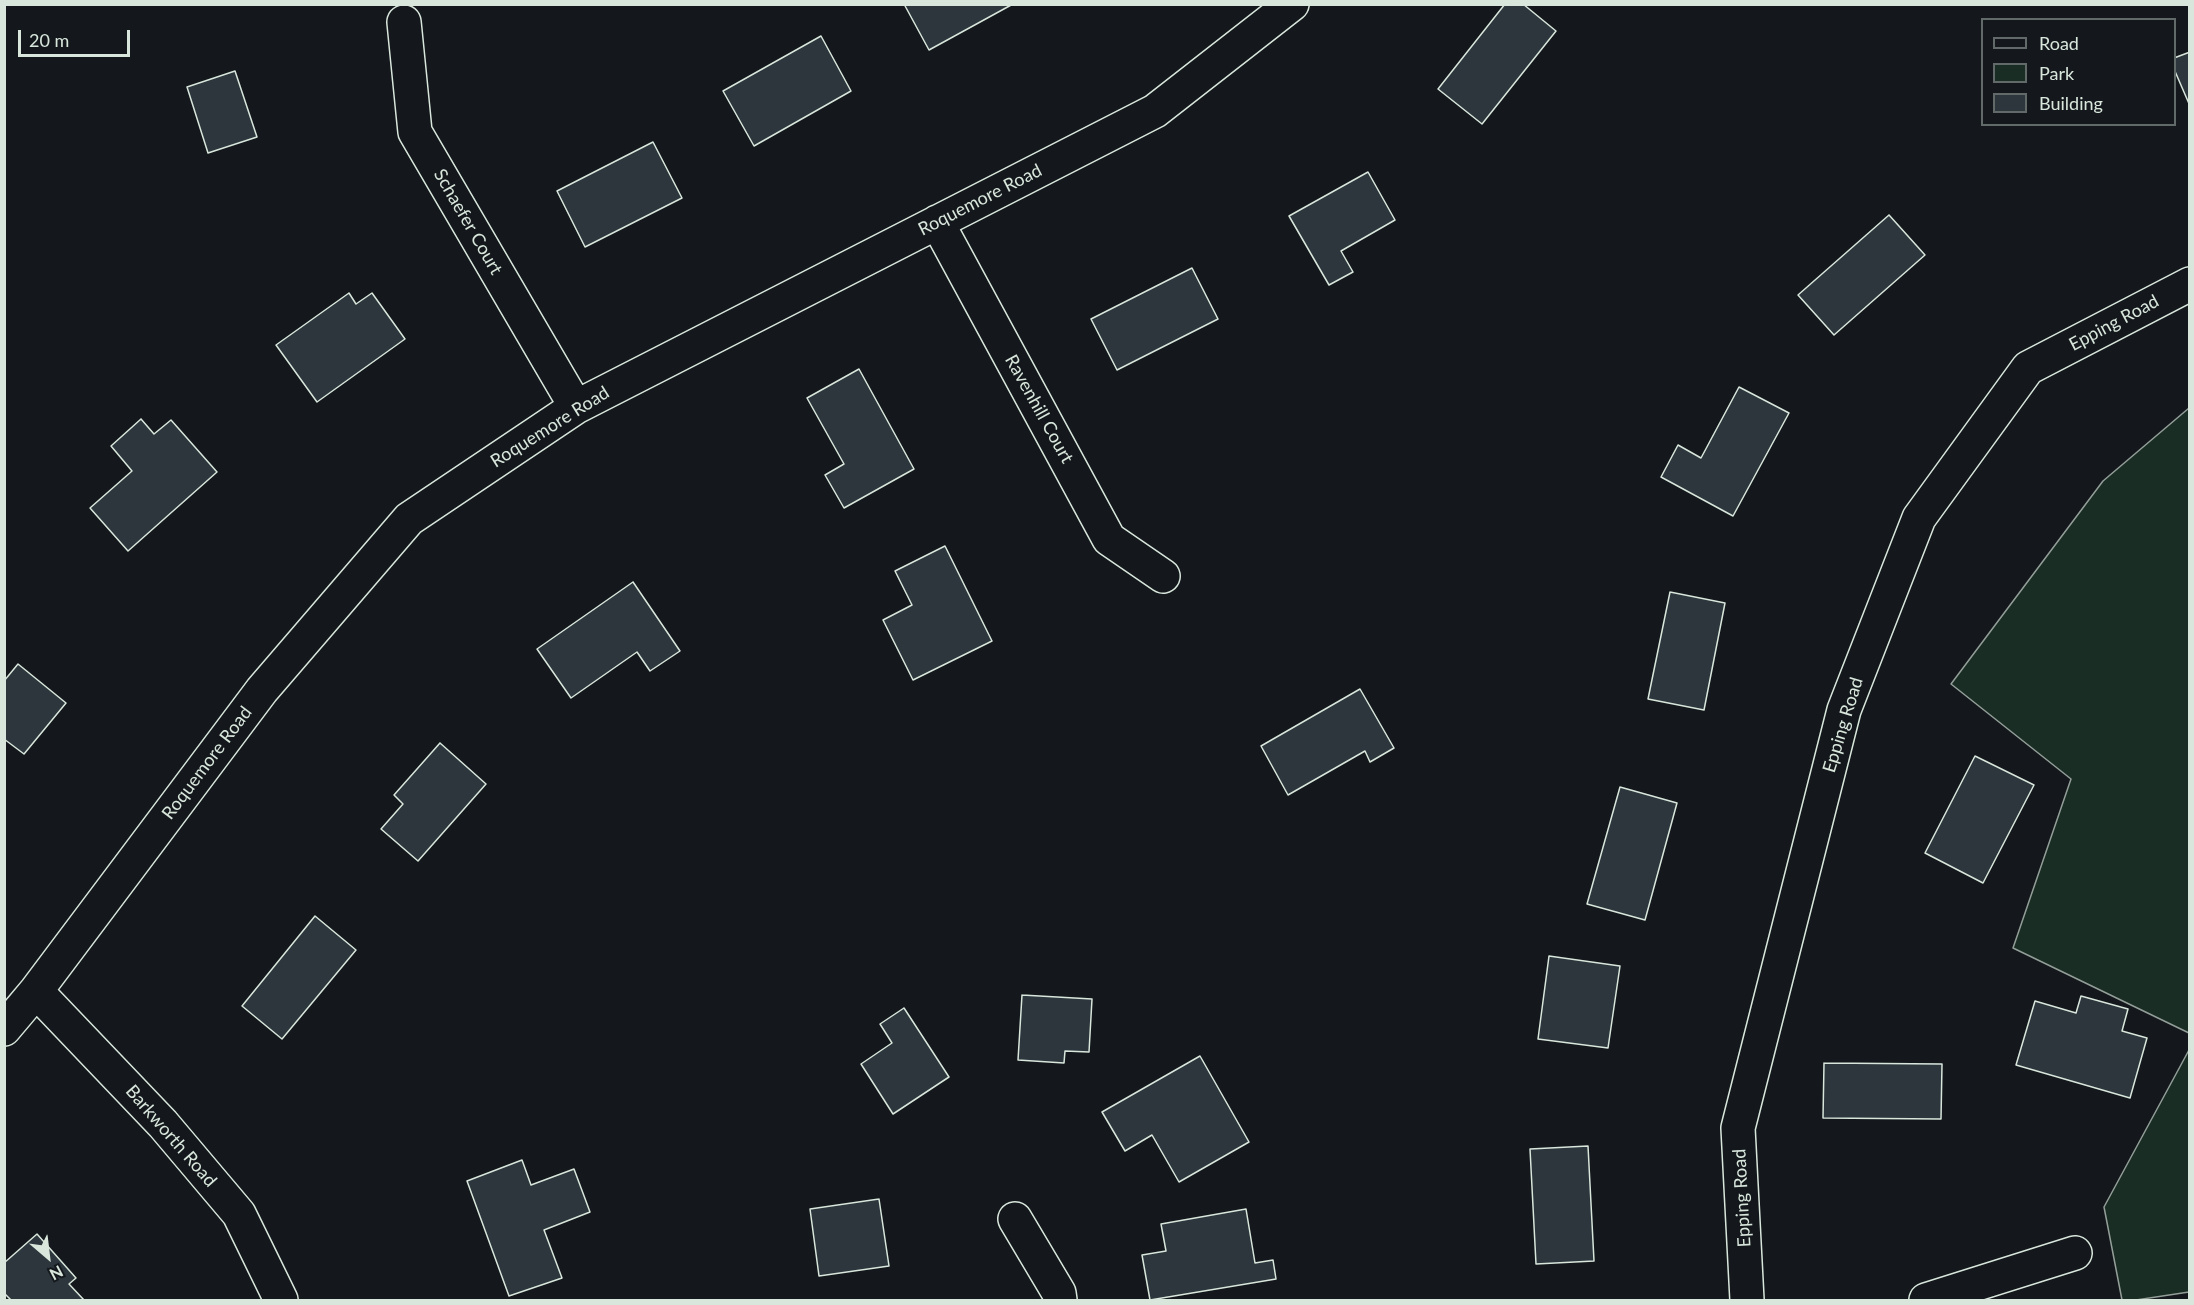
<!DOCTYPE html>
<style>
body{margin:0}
#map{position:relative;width:2194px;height:1305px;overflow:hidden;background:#14181c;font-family:Lato,sans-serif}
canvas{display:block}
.frame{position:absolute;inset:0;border:6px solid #d8e6dc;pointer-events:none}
.legend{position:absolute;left:1981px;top:18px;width:195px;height:108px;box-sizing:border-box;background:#14181c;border:2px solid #626a69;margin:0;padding:8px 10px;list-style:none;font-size:18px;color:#d8e6dc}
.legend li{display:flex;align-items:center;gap:12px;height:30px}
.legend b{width:30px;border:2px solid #626a69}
.north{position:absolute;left:18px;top:1227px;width:60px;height:60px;-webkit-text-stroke:4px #14181c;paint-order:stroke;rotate:152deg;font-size:16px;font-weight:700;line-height:24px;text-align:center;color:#d8e6dc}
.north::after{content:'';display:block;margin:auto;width:21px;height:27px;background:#d8e6dc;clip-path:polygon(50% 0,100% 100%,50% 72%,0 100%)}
.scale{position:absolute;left:18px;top:30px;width:112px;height:27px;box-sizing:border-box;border:3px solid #d8e6dc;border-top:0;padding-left:8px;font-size:18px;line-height:21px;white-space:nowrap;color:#d8e6dc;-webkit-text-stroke:4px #14181c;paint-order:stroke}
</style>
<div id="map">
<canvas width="2194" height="1305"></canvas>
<div class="frame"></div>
<ul class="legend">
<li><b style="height:8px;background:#14181c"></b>Road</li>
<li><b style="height:16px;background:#1a2d24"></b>Park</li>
<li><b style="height:16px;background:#2c363c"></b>Building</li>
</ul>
<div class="north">N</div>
<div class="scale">20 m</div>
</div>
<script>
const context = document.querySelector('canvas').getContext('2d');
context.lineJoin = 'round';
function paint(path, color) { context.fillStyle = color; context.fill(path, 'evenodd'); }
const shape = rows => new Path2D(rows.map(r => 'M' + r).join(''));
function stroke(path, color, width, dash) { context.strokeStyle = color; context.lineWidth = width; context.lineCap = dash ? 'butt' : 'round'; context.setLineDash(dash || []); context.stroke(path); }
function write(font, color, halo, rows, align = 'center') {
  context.font = font + ' Lato,sans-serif'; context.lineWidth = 4.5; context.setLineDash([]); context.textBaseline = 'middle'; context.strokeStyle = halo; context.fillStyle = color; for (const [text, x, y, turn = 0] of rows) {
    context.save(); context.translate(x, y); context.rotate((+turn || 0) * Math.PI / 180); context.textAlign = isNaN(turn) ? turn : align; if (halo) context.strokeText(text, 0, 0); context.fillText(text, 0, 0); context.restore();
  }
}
const green = shape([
 [2189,408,2189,1033,2013,948,2071,779,1951,684,2103,481,2189,408],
 [2189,1050,2189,1292,2136,1300,2122,1300,2104,1207,2189,1050]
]);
paint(green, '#1a2d24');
stroke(green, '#939e99', 1.5);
const building = shape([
 [904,4,1013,4,929,50,904,4],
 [1505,4,1523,4,1556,31,1482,124,1438,89,1505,4],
 [821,36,851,91,754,146,723,91,821,36],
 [2190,52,2190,106,2174,69,2174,58,2190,52],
 [235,71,257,137,208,153,187,87,235,71],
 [653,142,682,198,585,247,557,191,653,142],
 [1368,172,1395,220,1341,251,1353,272,1329,285,1289,216,1368,172],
 [1889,215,1925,255,1834,335,1798,295,1889,215],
 [1192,268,1218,319,1117,370,1091,319,1192,268],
 [349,293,356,304,372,293,405,339,317,402,276,345,349,293],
 [859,369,914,469,844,508,825,475,844,464,807,398,859,369],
 [1739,387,1789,413,1733,516,1661,477,1678,445,1701,458,1739,387],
 [141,419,154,434,171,420,217,472,128,551,90,508,132,471,111,446,141,419],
 [945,546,992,641,913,680,883,620,912,605,895,571,945,546],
 [633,582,680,651,650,671,637,652,571,698,537,649,633,582],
 [1670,592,1725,603,1704,710,1648,699,1670,592],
 [18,664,66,703,24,754,4,739,4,681,18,664],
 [1360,689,1394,748,1370,762,1365,751,1288,795,1261,746,1360,689],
 [440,743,486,784,418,861,381,829,403,804,394,795,440,743],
 [1975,756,2034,785,1983,883,1925,853,1975,756],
 [1620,787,1677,803,1645,920,1587,904,1620,787],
 [315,916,356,950,282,1039,242,1006,315,916],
 [1549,956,1620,966,1608,1048,1538,1039,1549,956],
 [1022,995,1092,999,1089,1052,1065,1051,1064,1063,1018,1060,1022,995],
 [2081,996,2128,1009,2122,1031,2147,1038,2130,1098,2016,1065,2035,1001,2076,1013,2081,996],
 [904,1008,949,1077,893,1114,861,1064,892,1043,880,1024,904,1008],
 [1200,1056,1249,1142,1179,1182,1152,1135,1125,1151,1102,1112,1200,1056],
 [1824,1063,1942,1064,1941,1119,1823,1118,1824,1063],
 [1588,1146,1594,1261,1536,1264,1530,1149,1588,1146],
 [522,1160,531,1185,574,1169,590,1212,544,1230,562,1278,509,1296,467,1181,522,1160],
 [879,1199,889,1266,819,1276,810,1209,879,1199],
 [1246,1209,1255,1263,1273,1260,1276,1279,1150,1300,1142,1255,1166,1251,1161,1224,1246,1209],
 [37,1234,76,1278,69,1284,84,1300,11,1300,4,1293,4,1263,37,1234]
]);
paint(building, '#2c363c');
stroke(building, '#d8e6dc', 1.5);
const minor = shape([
 [404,22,415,132,576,407],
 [937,222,1109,539,1163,576],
 [36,991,163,1124,239,1214,281,1300],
 [4,1029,36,991,262,690,409,519,576,407,1155,111,1292,4],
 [1015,1219,1059,1293,1060,1300],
 [1747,1300,1738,1128,1844,710,1919,518,2028,368,2190,284],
 [1926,1300,2075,1253]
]);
stroke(minor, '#d8e6dc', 36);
stroke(minor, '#14181c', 33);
write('18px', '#d8e6dc', '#14181c', [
 ["Roquemore Road",980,200,-27],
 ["Schaefer Court",468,222,60],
 ["Epping Road",2114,323,-28],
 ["Ravenhill Court",1039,409,61],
 ["Roquemore Road",550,427,-32],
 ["Epping Road",1843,725,-73],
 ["Roquemore Road",207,763,-53],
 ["Barkworth Road",171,1136,49],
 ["Epping Road",1742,1198,-93]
]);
</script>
